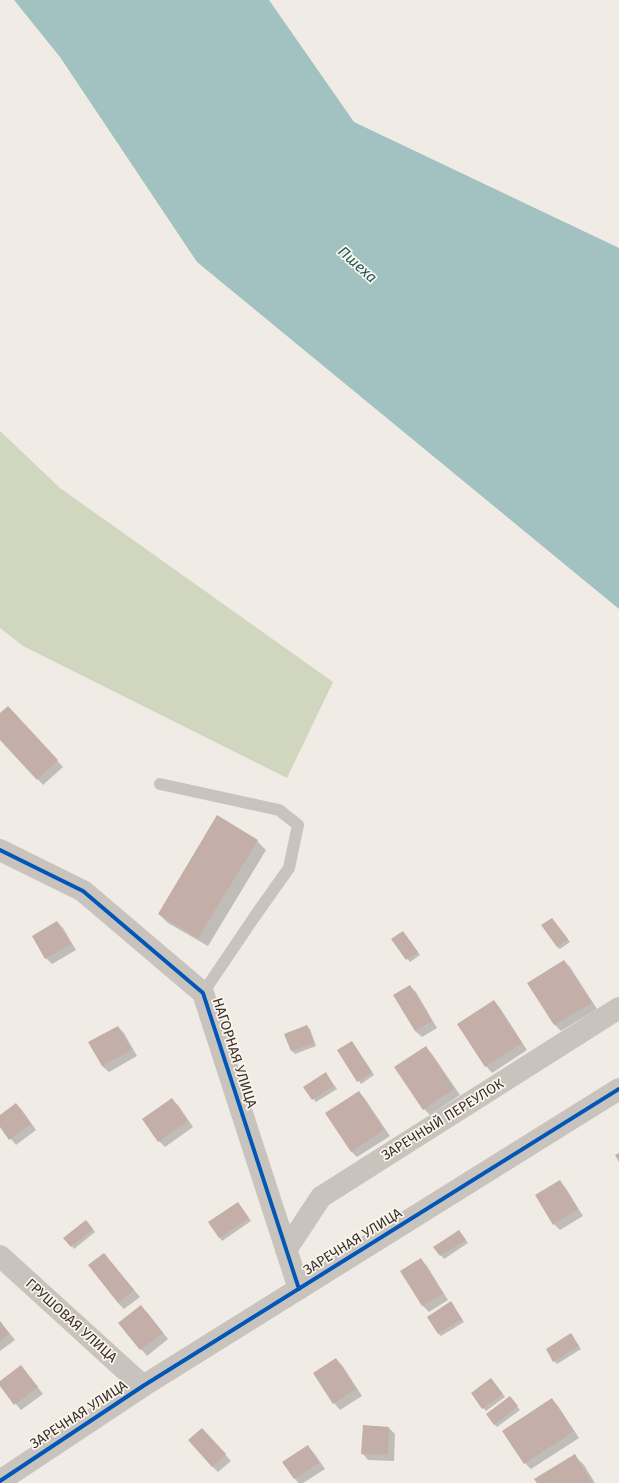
<!DOCTYPE html>
<meta charset="utf-8">
<style>
body{margin:0}
canvas{display:block;background:#f0ebe5}
</style>
<canvas width="619" height="1483"></canvas>
<script>
const context = document.querySelector('canvas').getContext('2d');
context.lineJoin = 'round';
function paint(path, color) { context.fillStyle = color; context.fill(path, 'evenodd'); }
const shape = rows => new Path2D(rows.map(r => 'M' + r).join(''));
function stroke(path, color, width, dash) { context.strokeStyle = color; context.lineWidth = width; context.lineCap = dash ? 'butt' : 'round'; context.setLineDash(dash || []); context.stroke(path); }
function write(font, color, halo, rows, align = 'center') {
  context.font = font + ' "Fira Sans",sans-serif'; context.lineWidth = 3.5; context.setLineDash([]); context.textBaseline = 'middle'; context.strokeStyle = halo; context.fillStyle = color; for (const [text, x, y, turn = 0] of rows) {
    context.save(); context.translate(x, y); context.rotate((+turn || 0) * Math.PI / 180); context.textAlign = isNaN(turn) ? turn : align; if (halo) context.strokeText(text, 0, 0); context.fillText(text, 0, 0); context.restore();
  }
}
paint(shape([
 [0,431,60,488,333,682,287,778,23,646,0,628]
]), '#d1d6bf');
paint(shape([
 [14,0,269,0,354,122,619,248,619,609,197,262,60,57]
]), '#a1c2c1');
paint(shape([
 [14,713,63,767,43,785,0,738,0,715],
 [257,841,266,850,208,946,168,923,159,914],
 [57,922,63,928,76,950,52,964,46,958],
 [554,922,570,942,560,949,557,947],
 [403,932,420,955,410,962,393,940],
 [564,961,570,967,597,1009,561,1031,555,1025,529,983],
 [410,986,416,992,437,1028,422,1037,415,1031],
 [494,1001,500,1008,527,1050,492,1073,486,1066],
 [307,1026,310,1029,316,1046,295,1054,292,1051,285,1034],
 [118,1027,124,1033,137,1056,109,1072,102,1066],
 [354,1045,374,1075,361,1084,338,1051],
 [426,1048,432,1054,460,1095,430,1115,424,1109],
 [326,1074,337,1089,316,1102,305,1088],
 [359,1092,365,1099,390,1136,357,1157,351,1151],
 [171,1099,178,1105,193,1127,165,1147,159,1141],
 [16,1104,22,1110,36,1130,16,1145,0,1126,0,1116],
 [559,1181,565,1187,583,1216,560,1230,554,1224],
 [238,1203,251,1221,222,1241,209,1223],
 [89,1224,95,1232,74,1249,72,1246],
 [459,1231,468,1243,444,1259,435,1247],
 [104,1254,140,1297,124,1309,118,1303],
 [421,1260,427,1266,448,1300,429,1312,423,1306,402,1271],
 [451,1303,464,1322,441,1336,438,1333],
 [147,1312,168,1339,147,1356,119,1323],
 [0,1321,15,1340,0,1351],
 [571,1335,581,1349,557,1364,554,1361],
 [336,1359,342,1365,362,1396,340,1410,334,1403,314,1373],
 [21,1366,43,1394,21,1410,0,1385,0,1382],
 [491,1379,505,1397,486,1411,483,1408],
 [512,1400,520,1410,497,1427,494,1424],
 [552,1400,558,1406,579,1438,531,1469,525,1463],
 [389,1428,395,1434,394,1461,368,1460,362,1453],
 [208,1435,231,1461,218,1472,212,1466],
 [308,1447,314,1453,325,1469,303,1483,299,1483,294,1478],
 [575,1456,584,1465,595,1483,538,1483]
]), '#0003');
paint(shape([
 [8,706,58,760,37,780,0,740,0,713],
 [217,815,258,840,198,938,158,914],
 [552,918,568,939,557,947,541,925],
 [57,921,71,944,45,959,32,936],
 [403,931,418,952,406,960,391,939],
 [564,960,592,1003,554,1025,527,983],
 [410,985,432,1021,415,1031,393,995],
 [494,1000,522,1043,485,1067,457,1024],
 [307,1025,314,1043,291,1051,284,1034],
 [118,1026,132,1050,102,1066,88,1042],
 [352,1041,372,1072,357,1082,337,1050],
 [426,1046,454,1089,423,1110,394,1067],
 [326,1072,334,1086,312,1100,303,1087],
 [359,1091,384,1130,351,1152,325,1113],
 [172,1098,188,1121,158,1142,142,1119],
 [16,1103,31,1124,9,1140,0,1127,0,1115],
 [619,1153,619,1162,615,1155],
 [560,1180,578,1209,553,1225,535,1195],
 [238,1202,249,1218,219,1238,208,1222],
 [86,1220,93,1229,71,1247,63,1238],
 [459,1230,466,1240,440,1256,433,1247],
 [104,1253,134,1290,118,1303,88,1265],
 [421,1258,443,1294,422,1306,400,1271],
 [451,1301,462,1319,438,1334,427,1317],
 [141,1305,163,1333,140,1350,118,1323],
 [0,1321,9,1334,0,1341],
 [571,1333,579,1346,553,1362,546,1349],
 [336,1358,356,1389,333,1404,313,1373],
 [21,1365,38,1387,14,1405,0,1386,0,1381],
 [491,1378,503,1394,482,1409,471,1393],
 [510,1396,518,1406,494,1425,486,1414],
 [552,1398,574,1431,524,1464,502,1431],
 [363,1425,389,1427,388,1455,361,1454],
 [202,1428,226,1454,212,1467,188,1440],
 [308,1445,319,1463,294,1479,282,1462],
 [575,1454,592,1483,537,1483,534,1479]
]), '#c3afa7');
stroke(shape([
 [160,784,279,810,298,825,289,868,255,916,203,993]
]), '#c9c3be', 12);
stroke(shape([
 [0,850,83,891,203,993,299,1289],
 [286,1250,321,1197,619,1008],
 [0,1256,143,1386],
 [0,1481,143,1386,619,1089]
]), '#c9c3be', 22);
stroke(shape([
 [0,850,83,891,203,993,299,1289],
 [0,1481,143,1386,619,1089]
]), '#0057b8', 4);
write('14px', '#3b302b', '#fbf5ee', [
 ["НАГОРНАЯ УЛИЦА",234,1053,72],
 ["ЗАРЕЧНЫЙ ПЕРЕУЛОК",443,1120,-32],
 ["ЗАРЕЧНАЯ УЛИЦА",353,1242,-32],
 ["ГРУШОВАЯ УЛИЦА",71,1321,42],
 ["ЗАРЕЧНАЯ УЛИЦА",79,1415,-33]
]);
write('italic 15px', '#1f5a5e', '#fbf5ee', [
 ["Пшеха",357,265,42]
]);
</script>
